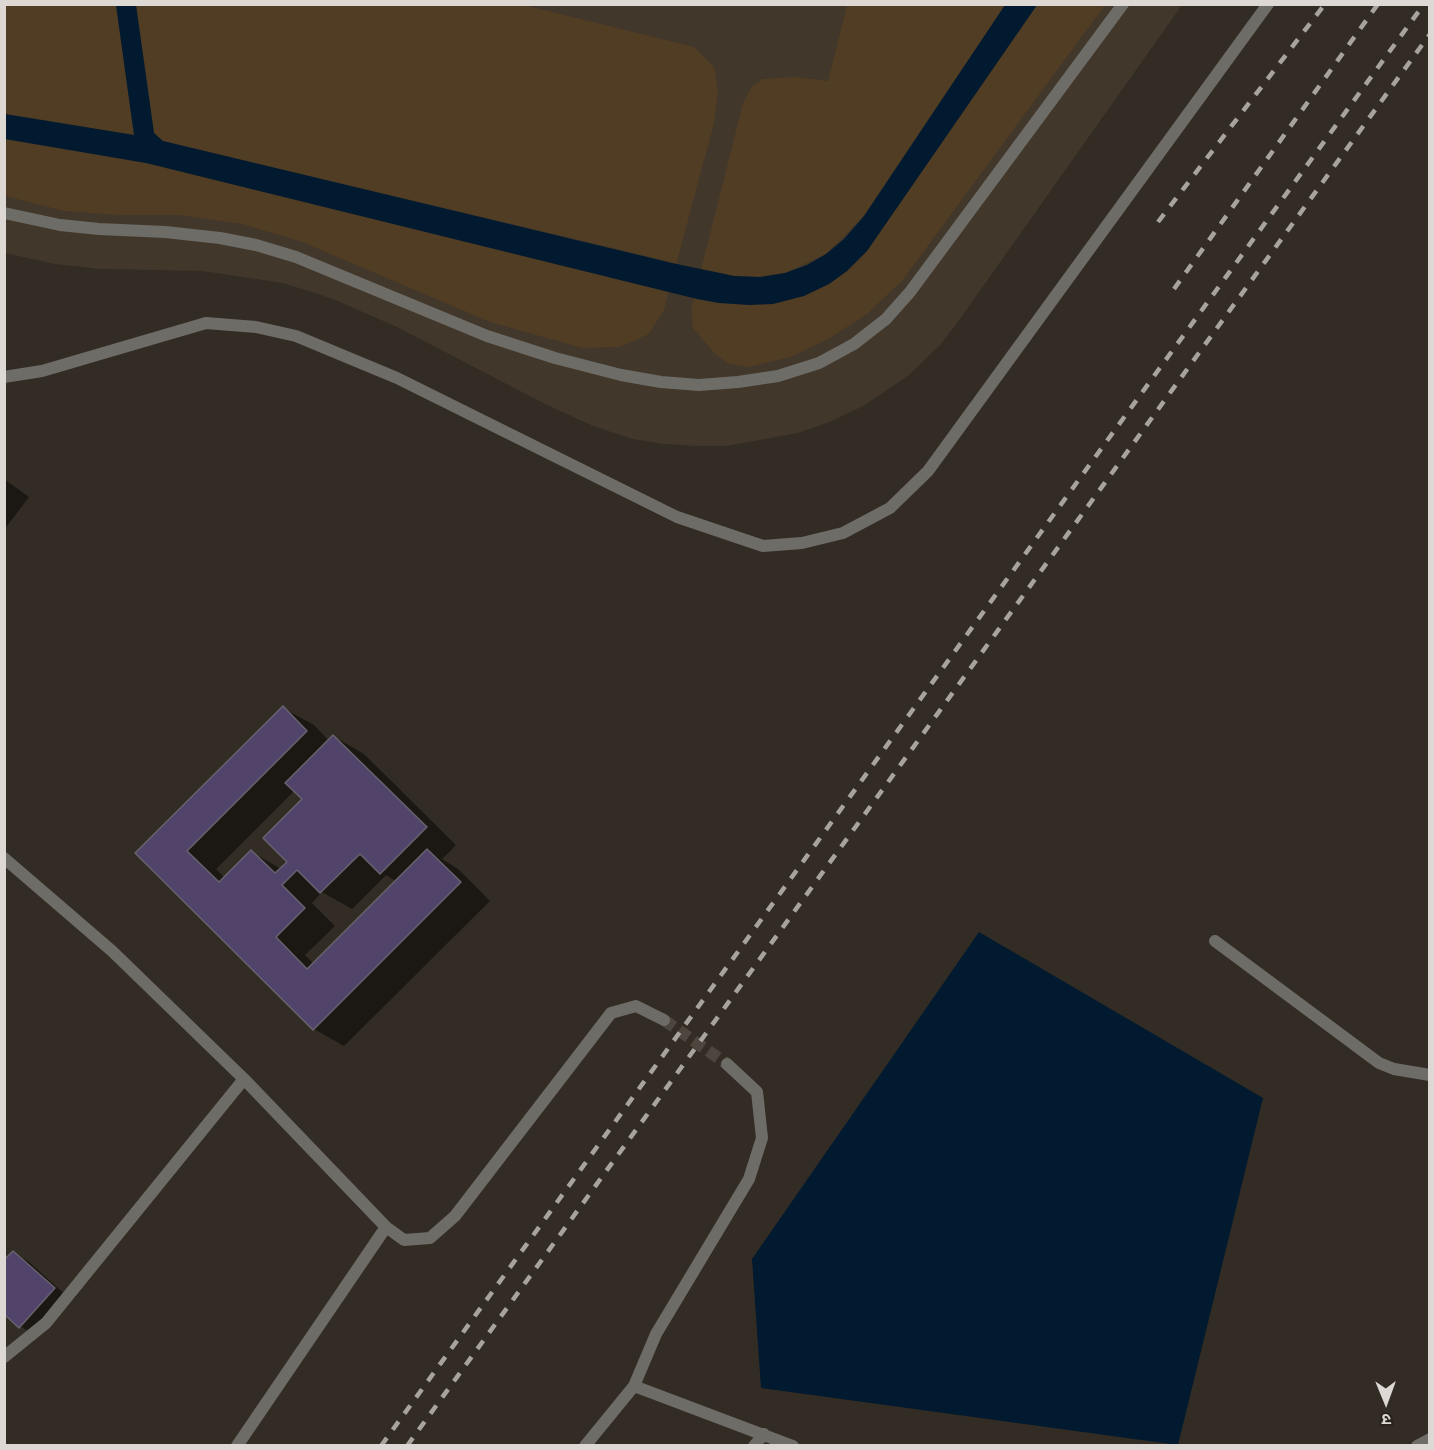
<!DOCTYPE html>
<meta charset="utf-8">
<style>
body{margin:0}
#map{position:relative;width:1434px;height:1450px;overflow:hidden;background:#332c24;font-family:Ubuntu,"Noto Sans Devanagari",sans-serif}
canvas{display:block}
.frame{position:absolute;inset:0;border:6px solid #ddd8d3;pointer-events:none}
.north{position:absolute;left:1356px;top:1372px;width:60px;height:60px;-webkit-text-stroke:4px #29221b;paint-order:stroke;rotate:179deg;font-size:16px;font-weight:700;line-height:24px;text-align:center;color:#ddd8d3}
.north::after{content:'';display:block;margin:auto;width:21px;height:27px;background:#ddd8d3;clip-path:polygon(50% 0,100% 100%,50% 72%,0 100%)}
</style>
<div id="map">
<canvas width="1434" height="1450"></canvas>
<div class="frame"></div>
<div class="north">उ</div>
</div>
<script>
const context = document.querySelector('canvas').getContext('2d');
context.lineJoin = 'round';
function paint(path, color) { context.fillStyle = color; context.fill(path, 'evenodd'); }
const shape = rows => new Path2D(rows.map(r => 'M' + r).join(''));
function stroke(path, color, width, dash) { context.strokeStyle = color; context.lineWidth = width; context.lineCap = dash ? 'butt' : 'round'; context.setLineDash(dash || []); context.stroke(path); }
paint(shape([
 [5,5,1182,5,960,319,940,345,909,375,865,405,832,421,798,433,727,446,697,446,664,444,632,439,593,426,545,404,397,327,333,299,283,283,202,271,100,269,55,264,5,253]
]), '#41372a');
paint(shape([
 [5,5,116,5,134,135,5,114],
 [136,5,524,5,694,47,714,67,718,91,714,123,664,310,649,334,620,347,582,348,490,322,302,242,242,224,179,215,119,215,64,211,5,196,5,139,146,163,672,262,162,141,154,133],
 [847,5,1005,5,864,216,826,254,785,273,760,277,734,276,704,269,804,296,829,284,847,271,867,251,1037,5,1105,5,902,281,867,314,830,338,791,357,748,367,729,364,715,354,693,328,691,309,743,103,752,86,763,79,794,77,828,81]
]), '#513c24');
paint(shape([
 [116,5,136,5,154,133,163,141,672,263,734,276,760,277,785,273,807,265,826,254,844,239,864,216,1005,5,1037,5,867,251,847,271,829,284,804,296,773,304,749,305,719,303,697,299,146,163,5,139,5,114,134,135],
 [979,932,1263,1098,1178,1445,761,1388,752,1259]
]), '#011a2f');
paint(shape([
 [4,479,29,497,4,530],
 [283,708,314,725,329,741,333,736,364,754,456,845,442,859,458,869,490,901,344,1046,314,1029,137,853],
 [295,790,304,799,289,862,281,869,252,852,225,878,216,869],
 [386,875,397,882,314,964,305,955,335,926,312,903,322,892,352,909],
 [13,1253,29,1262,69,1298,35,1335,20,1326]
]), '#0007');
const building = shape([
 [283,706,307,731,187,851,219,882,251,850,275,873,287,862,263,838,302,799,285,783,333,735,427,827,380,874,360,854,320,893,297,870,282,885,305,908,276,937,307,969,427,849,461,882,313,1030,135,853,283,706],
 [13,1251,55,1288,19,1328,4,1314,4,1260,13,1251]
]);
paint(building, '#52436a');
stroke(building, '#67636e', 1.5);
stroke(shape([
 [664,1020,727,1064]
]), '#4c463e', 12, [12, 6]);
stroke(shape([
 [4,213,60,225,99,229,165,232,220,238,256,245,296,257,487,336,555,358,621,375,661,382,699,385,738,382,778,376,819,363,854,344,886,319,910,292,1123,4],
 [1215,941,1379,1063,1394,1069,1430,1075],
 [1417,1446,1430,1439]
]), '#6e6c67', 12);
stroke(shape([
 [4,858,112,951,244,1079,386,1227,404,1240,430,1238,455,1216,611,1013,636,1006,664,1020],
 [727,1064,757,1092,762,1138,749,1179,656,1334,634,1386,793,1446],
 [4,1357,46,1323,244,1079],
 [237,1446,386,1227],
 [585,1446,634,1386],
 [754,1446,764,1434]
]), '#6e6c67', 12);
stroke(shape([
 [4,377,42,371,206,323,256,327,296,336,397,378,677,517,763,546,802,543,843,533,890,508,928,471,1268,4]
]), '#6e6c67', 12);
stroke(shape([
 [1158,222,1325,4],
 [1174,289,1378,4],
 [381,1446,1088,467,1424,4],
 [407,1446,1430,34]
]), '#a9a39d', 4.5, [10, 10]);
</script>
